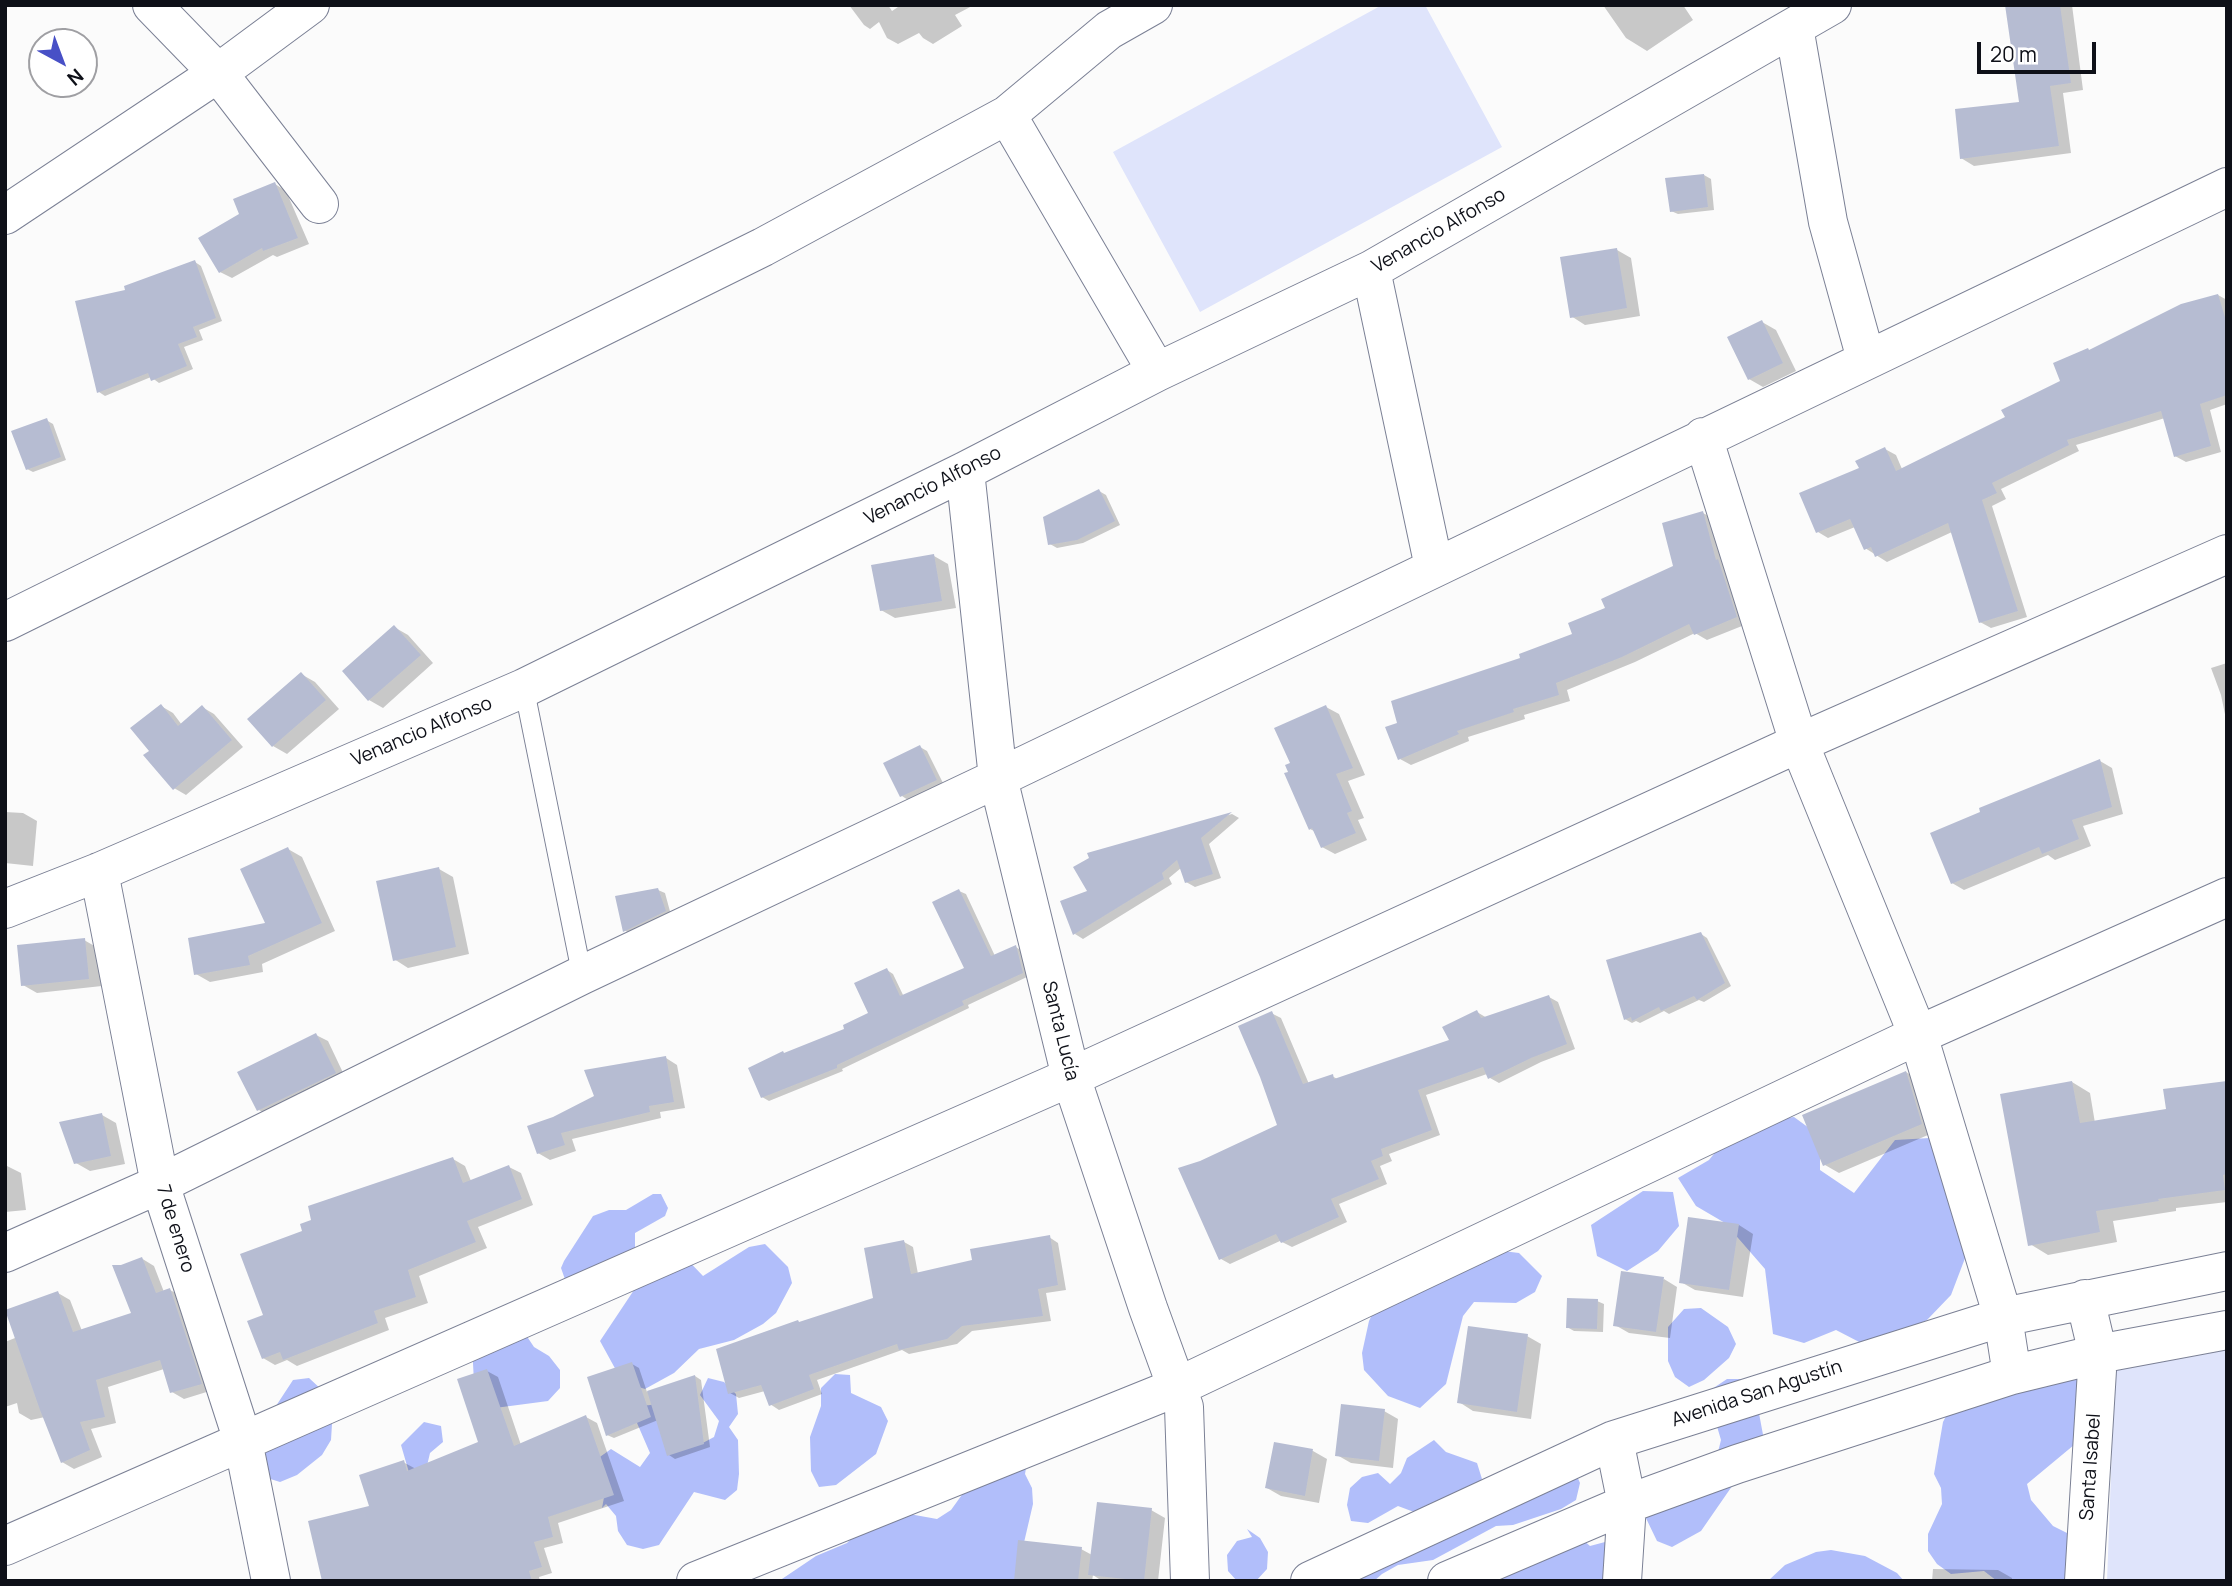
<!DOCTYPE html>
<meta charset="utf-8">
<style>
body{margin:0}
#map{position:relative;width:2232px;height:1586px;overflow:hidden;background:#fbfbfb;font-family:Manrope,sans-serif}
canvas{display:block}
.frame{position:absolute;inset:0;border:7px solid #0e1018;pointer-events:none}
.north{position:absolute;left:28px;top:28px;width:70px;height:70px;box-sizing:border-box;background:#fff;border:2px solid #9f9fa3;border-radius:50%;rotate:139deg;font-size:19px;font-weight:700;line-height:28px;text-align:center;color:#0e1018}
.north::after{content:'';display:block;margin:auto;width:24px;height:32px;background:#4850c6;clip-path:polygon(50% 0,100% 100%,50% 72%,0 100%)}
.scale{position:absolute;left:1977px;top:42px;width:119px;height:32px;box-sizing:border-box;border:4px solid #0e1018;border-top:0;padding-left:9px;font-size:21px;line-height:24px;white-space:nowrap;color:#0e1018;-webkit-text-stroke:5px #fff;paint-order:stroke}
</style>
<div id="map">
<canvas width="2232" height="1586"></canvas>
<div class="frame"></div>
<div class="north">N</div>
<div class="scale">20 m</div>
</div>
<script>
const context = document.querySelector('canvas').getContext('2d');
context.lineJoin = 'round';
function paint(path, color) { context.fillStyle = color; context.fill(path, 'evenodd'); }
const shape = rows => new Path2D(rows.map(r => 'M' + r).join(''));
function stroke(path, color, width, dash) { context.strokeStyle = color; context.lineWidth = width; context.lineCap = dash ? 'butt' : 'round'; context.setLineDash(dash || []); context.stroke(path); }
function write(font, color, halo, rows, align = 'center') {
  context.font = font + ' Manrope,sans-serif'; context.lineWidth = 5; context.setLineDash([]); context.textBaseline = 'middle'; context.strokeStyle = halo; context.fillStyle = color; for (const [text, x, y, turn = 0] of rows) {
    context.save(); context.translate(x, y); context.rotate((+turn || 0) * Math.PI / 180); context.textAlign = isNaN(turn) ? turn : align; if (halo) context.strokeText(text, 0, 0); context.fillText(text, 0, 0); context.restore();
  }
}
paint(shape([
 [1382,5,1425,5,1502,147,1200,312,1113,152],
 [2227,1340,2227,1581,2107,1581,2115,1367]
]), '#dfe4fb');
paint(shape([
 [1794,1117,1820,1136,1820,1170,1854,1193,1895,1140,1930,1138,1975,1232,1951,1295,1927,1320,1905,1331,1865,1345,1836,1330,1804,1343,1773,1334,1765,1269,1725,1223,1696,1206,1678,1178,1709,1160,1729,1135,1760,1121],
 [1643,1191,1673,1192,1679,1226,1658,1251,1627,1271,1597,1256,1591,1225],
 [653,1194,661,1194,668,1208,665,1216,635,1233,635,1251,567,1285,561,1268,564,1261,593,1216,609,1210,626,1210],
 [765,1244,788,1267,792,1283,776,1313,763,1324,734,1340,699,1349,674,1373,645,1389,629,1384,617,1372,600,1341,642,1278,681,1253,703,1276,749,1247],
 [1503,1251,1519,1253,1542,1276,1535,1292,1516,1303,1474,1302,1463,1316,1446,1384,1420,1408,1388,1396,1364,1370,1362,1353,1369,1321,1384,1290],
 [1701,1308,1728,1327,1736,1344,1729,1358,1704,1380,1689,1387,1675,1377,1668,1361,1668,1327,1684,1309],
 [516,1320,534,1347,549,1356,560,1370,560,1388,548,1401,495,1408,474,1382,472,1345],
 [2089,1360,2080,1440,2027,1484,2031,1500,2053,1526,2099,1549,2091,1581,1997,1581,1984,1571,1951,1574,1937,1564,1928,1551,1928,1534,1942,1504,1941,1488,1934,1474,1943,1422,1950,1408],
 [835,1374,850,1375,851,1393,881,1407,888,1421,876,1454,836,1485,819,1487,811,1471,810,1437,821,1406,821,1388],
 [309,1378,323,1391,332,1424,331,1440,322,1455,297,1475,280,1482,261,1476,246,1422,274,1409,293,1380],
 [708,1378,724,1382,736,1394,738,1414,729,1427,738,1440,739,1474,737,1490,725,1500,694,1492,659,1545,643,1549,627,1545,618,1531,616,1516,606,1504,602,1508,605,1492,597,1459,611,1449,640,1467,650,1453,637,1423,642,1406,658,1404,699,1445,714,1437,719,1421,700,1395],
 [1727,1379,1744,1379,1755,1392,1764,1440,1701,1531,1672,1547,1657,1541,1643,1512,1717,1456,1721,1440,1711,1406,1712,1389],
 [424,1422,441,1426,443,1442,430,1453,426,1470,415,1493,401,1445],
 [1434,1440,1446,1452,1477,1463,1482,1479,1470,1493,1573,1467,1580,1483,1576,1500,1561,1509,1513,1525,1496,1526,1433,1560,1398,1565,1382,1574,1374,1581,1317,1581,1414,1512,1398,1506,1368,1523,1351,1521,1347,1505,1350,1488,1362,1477,1378,1473,1390,1484,1401,1473,1407,1458],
 [992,1453,1028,1457,1025,1474,1032,1488,1033,1504,1015,1581,779,1581,816,1556,847,1543,872,1518,887,1510,937,1519,951,1510],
 [1565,1524,1590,1546,1605,1542,1621,1549,1625,1581,1491,1581],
 [1247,1529,1260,1538,1268,1552,1267,1569,1256,1581,1237,1581,1228,1571,1227,1555,1237,1541,1252,1537],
 [1831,1550,1865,1556,1897,1573,1904,1581,1768,1581,1785,1565,1816,1552]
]), '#b1befa');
paint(shape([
 [849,5,888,5,892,11,901,5,974,5,955,15,962,26,933,44,923,38,919,33,898,44,887,38,879,22,870,29,864,25],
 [1603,5,1683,5,1693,20,1647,51,1626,38],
 [2007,5,2072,5,2083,90,2063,93,2071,153,1974,166,1961,158,2021,104],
 [1704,175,1711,179,1714,210,1678,214,1671,211],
 [275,184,286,191,309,244,277,257,273,255,232,278,220,272,241,215],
 [1617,250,1631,258,1640,316,1585,325,1571,316],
 [195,262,201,266,222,321,199,330,203,340,184,347,193,369,159,383,151,377,105,396,99,392],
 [2218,295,2227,300,2227,404,2210,410,2221,452,2186,462,2175,456,2165,418,2076,445,2079,451,2001,489,2006,499,1992,506,2027,617,1991,628,1980,622,1952,532,1887,562,1865,548,1855,527,1828,538,1818,532,1861,469,1885,449,1896,455,1902,469,2007,418,2063,382,2091,351],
 [1762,322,1776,330,1796,371,1763,387,1749,379],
 [46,420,53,424,66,460,33,472,27,469],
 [1099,491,1106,495,1120,525,1083,543,1057,548,1050,544],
 [1703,513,1714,519,1747,624,1707,640,1695,633,1635,662,1567,690,1570,701,1524,715,1525,719,1468,737,1469,741,1411,765,1400,759,1522,659,1574,635,1608,609,1675,567],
 [934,556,948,564,956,608,895,618,881,610],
 [394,627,408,635,433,663,383,708,369,700],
 [2227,663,2227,724,2221,695,2211,668],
 [301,674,315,682,339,709,287,754,273,746],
 [161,706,173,713,182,725,202,707,214,714,243,747,186,795,174,788,151,751],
 [1326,707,1339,714,1365,775,1348,781,1364,818,1358,820,1367,840,1335,854,1322,847,1316,832,1310,829,1286,774,1290,773,1292,764],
 [920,747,927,751,943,783,908,800,902,796],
 [2100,761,2112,768,2123,814,2083,826,2091,846,2055,860,2048,855,1964,890,1952,883],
 [5,812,23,813,37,821,33,866,5,863],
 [1232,814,1239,818,1209,844,1221,878,1195,887,1186,882,1181,868,1169,878,1172,884,1083,939,1075,934,1089,892,1090,854],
 [288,849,302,857,335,931,262,964,263,972,210,982,196,974,268,925],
 [439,869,453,877,469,954,408,968,394,959],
 [658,890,665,893,671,915,631,934,624,930],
 [959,891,966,894,995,956,1016,947,1022,951,1029,976,968,1005,969,1008,842,1069,843,1071,769,1101,762,1097,785,1055,847,1029,870,1014,887,970,893,974,904,997,966,969],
 [1701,934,1707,938,1731,986,1704,1002,1699,1000,1669,1014,1664,1011,1640,1023,1636,1021,1632,1023,1625,1019],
 [84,940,98,948,102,986,37,993,23,985],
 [1549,997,1558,1002,1575,1049,1541,1062,1499,1083,1490,1078,1487,1074,1426,1095,1440,1135,1389,1154,1392,1161,1380,1166,1387,1184,1339,1204,1347,1222,1292,1247,1280,1241,1230,1264,1221,1259,1201,1163,1279,1126,1271,1013,1281,1018,1309,1084,1332,1076,1339,1080,1451,1041,1477,1012,1487,1018],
 [316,1035,328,1041,346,1079,270,1117,259,1110],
 [666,1058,677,1065,685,1108,660,1112,661,1118,572,1139,576,1151,550,1160,538,1153,554,1119],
 [1906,1072,1920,1081,1935,1132,1839,1173,1825,1165],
 [2072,1082,2090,1093,2095,1123,2168,1111,2227,1083,2227,1202,2176,1208,2176,1211,2113,1221,2117,1242,2048,1255,2030,1244],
 [102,1115,116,1123,125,1164,90,1171,76,1163],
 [453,1159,465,1166,471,1181,509,1167,521,1173,533,1205,478,1227,487,1248,419,1276,428,1303,385,1318,389,1330,297,1366,287,1360,275,1365,263,1358,265,1316,305,1232],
 [5,1165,21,1173,26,1210,5,1212],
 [1739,1225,1753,1234,1743,1297,1695,1290,1681,1282],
 [1049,1237,1058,1243,1066,1290,1046,1293,1051,1321,972,1331,957,1344,909,1354,902,1350,817,1380,822,1394,779,1410,770,1404,765,1391,739,1398,730,1393,798,1322,801,1323,875,1299,904,1242,913,1247,918,1274,974,1262],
 [141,1258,154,1266,164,1292,170,1290,183,1297,213,1390,184,1399,172,1392,164,1369,108,1387,116,1423,91,1429,102,1457,74,1469,62,1462,45,1417,31,1420,19,1413,17,1403,5,1407,5,1342,15,1338,58,1293,70,1300,82,1331,133,1315],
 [1664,1279,1677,1287,1670,1338,1629,1333,1615,1325],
 [1597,1301,1604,1304,1603,1332,1574,1331,1567,1327],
 [1527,1336,1541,1344,1531,1419,1473,1411,1459,1402],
 [632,1364,639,1368,647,1392,695,1376,701,1380,710,1447,675,1459,669,1455,658,1420,614,1438,607,1435],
 [487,1371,498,1377,521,1445,586,1417,597,1423,624,1501,558,1523,563,1543,544,1548,552,1573,539,1577,540,1581,324,1581,372,1507,403,1462,416,1469,480,1443],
 [1384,1411,1398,1419,1393,1468,1351,1463,1337,1455],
 [1275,1444,1313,1451,1327,1459,1319,1503,1281,1496,1267,1488],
 [1151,1510,1165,1518,1158,1581,1102,1581,1093,1575,1092,1581,1015,1581,1081,1549,1092,1555],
 [1933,1569,1998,1570,2012,1578,2012,1581,1932,1581]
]), '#0003');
paint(shape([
 [2005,5,2060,5,2071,83,2050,86,2059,146,1960,159,1955,109,2019,102],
 [1704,174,1708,207,1670,212,1665,178],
 [275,182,298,238,263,251,262,248,219,273,198,238,239,214,233,199],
 [1617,248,1627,308,1570,318,1560,257],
 [195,260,216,318,193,327,197,337,178,344,187,366,151,381,148,373,97,393,75,301,125,290,124,286],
 [2218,294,2227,324,2227,395,2200,404,2211,446,2174,457,2161,411,2067,440,2069,445,1992,483,1997,493,1982,500,2018,611,1979,623,1948,523,1875,557,1871,547,1864,550,1850,519,1816,533,1799,493,1859,468,1855,461,1885,447,1896,471,2005,417,2001,410,2060,381,2053,363,2088,348,2089,350,2181,304],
 [1762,320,1783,363,1748,380,1727,337],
 [47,418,61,457,26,470,11,431],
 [1099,489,1115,521,1077,540,1048,545,1043,517],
 [1703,511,1716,560,1718,559,1737,617,1694,635,1689,624,1622,657,1556,683,1559,695,1513,709,1514,712,1457,731,1459,734,1398,760,1385,727,1397,723,1391,701,1520,658,1519,654,1572,634,1568,623,1605,608,1601,599,1673,566,1662,523],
 [934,554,942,601,880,611,871,565],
 [394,625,421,655,368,701,342,671],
 [301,672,326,700,272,747,247,719],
 [161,704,178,726,202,705,232,740,173,790,143,755,149,751,130,728],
 [1326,705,1353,768,1336,774,1352,811,1347,813,1356,833,1321,848,1312,828,1309,830,1284,773,1288,772,1285,765,1290,763,1274,728],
 [920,745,937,780,900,797,883,763],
 [2100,759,2112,807,2072,820,2079,839,2042,854,2039,847,1951,884,1930,833,1980,812,1979,808],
 [1232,812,1201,838,1213,874,1185,883,1177,860,1162,873,1164,879,1073,935,1060,901,1087,891,1073,867,1089,858,1087,853],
 [288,847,322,923,248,956,250,965,194,975,188,938,265,923,240,869],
 [439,867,456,947,393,961,376,881],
 [658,888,666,911,623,932,615,896],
 [959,889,991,956,1016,945,1023,973,962,1001,964,1005,837,1065,837,1068,761,1098,748,1068,783,1051,784,1053,844,1029,843,1025,868,1013,854,983,887,968,900,996,964,968,932,902],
 [1701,932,1725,983,1697,1000,1694,996,1661,1011,1659,1007,1632,1021,1631,1017,1624,1020,1606,960],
 [85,938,89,979,21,986,17,945],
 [1549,995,1567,1044,1531,1058,1488,1079,1483,1067,1418,1090,1432,1130,1381,1149,1383,1156,1371,1161,1379,1179,1331,1199,1339,1217,1281,1243,1276,1234,1219,1260,1178,1168,1200,1161,1277,1125,1260,1077,1238,1026,1272,1011,1303,1084,1333,1074,1334,1079,1449,1040,1442,1027,1477,1010,1481,1018],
 [316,1033,336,1073,257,1111,237,1072],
 [666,1056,674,1102,649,1106,650,1112,561,1133,565,1145,537,1154,527,1126,553,1117,594,1096,584,1070],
 [1906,1071,1922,1124,1823,1166,1802,1115],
 [2072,1081,2080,1123,2166,1109,2163,1089,2227,1081,2227,1174,2223,1175,2225,1190,2158,1199,2159,1201,2096,1211,2100,1232,2028,1246,2000,1094],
 [102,1113,111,1156,74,1164,59,1122],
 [453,1157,463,1183,509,1165,522,1199,467,1221,476,1242,408,1270,416,1297,374,1311,378,1323,283,1360,280,1352,262,1359,247,1321,263,1315,240,1254,302,1231,300,1224,311,1220,308,1206],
 [1688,1217,1739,1224,1729,1290,1679,1283],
 [1050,1235,1058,1285,1038,1289,1043,1316,962,1326,947,1339,899,1350,897,1344,809,1375,814,1389,769,1406,761,1385,728,1394,716,1349,798,1320,799,1322,873,1298,864,1248,904,1240,911,1274,972,1260,970,1249],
 [142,1257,156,1293,170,1288,202,1384,170,1393,160,1360,96,1380,105,1417,80,1422,90,1450,61,1463,40,1410,5,1310,58,1291,73,1332,131,1313,112,1265,121,1265],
 [1621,1271,1664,1277,1656,1332,1613,1326],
 [1567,1298,1598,1299,1597,1329,1566,1328],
 [1468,1326,1528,1334,1517,1412,1457,1403],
 [632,1362,651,1417,606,1436,587,1377],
 [487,1369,514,1446,586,1415,614,1495,548,1517,553,1537,534,1542,542,1567,529,1571,532,1581,322,1581,308,1521,369,1506,359,1475,404,1460,407,1471,478,1442,457,1379],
 [695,1375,704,1444,667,1456,647,1391],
 [1341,1404,1385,1409,1379,1461,1335,1456],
 [1274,1442,1313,1449,1305,1496,1265,1488],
 [1097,1502,1152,1508,1144,1581,1088,1575],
 [1018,1540,1082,1547,1078,1581,1014,1581]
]), '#b6bcd2');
const lane = shape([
 [524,688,582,975]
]);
const street = shape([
 [152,5,218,73,319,204],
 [1794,27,1828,222,1866,359],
 [1007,115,1157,372],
 [5,215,218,73,310,5],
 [1371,270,1434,567],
 [1703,437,1799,743,1918,1035,2003,1317,2012,1375],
 [965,471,998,778,1071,1077,1148,1308,1184,1407,1190,1581],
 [5,622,763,247,1007,115,1109,30,1153,5],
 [99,872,160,1184,243,1441,271,1581],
 [5,909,99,872,524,688,965,471,1157,372,1371,270,1832,5],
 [5,1253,160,1184,582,975,998,778,2227,187],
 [1614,1440,1627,1504,1622,1581],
 [5,1546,1071,1077,1799,743,2227,554],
 [696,1581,1177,1387,1918,1035,2227,897],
 [1310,1581,1614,1440,2003,1317,2227,1271],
 [1447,1581,1627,1504,1737,1464,2012,1375,2098,1354,2227,1330],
 [2084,1581,2098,1354,2085,1299]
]);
stroke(lane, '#7b8095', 21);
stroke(street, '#7b8095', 40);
stroke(lane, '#fff', 19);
stroke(street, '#fff', 38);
write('19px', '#0e1018', '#fff', [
 ["Venancio Alfonso",1439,231,-30],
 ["Venancio Alfonso",933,486,-27],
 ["Venancio Alfonso",422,732,-23],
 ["Santa Lucía",1060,1031,76],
 ["7 de enero",175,1229,73],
 ["Avenida San Agustín",1757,1394,-18],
 ["Santa Isabel",2091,1467,-86]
]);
</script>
